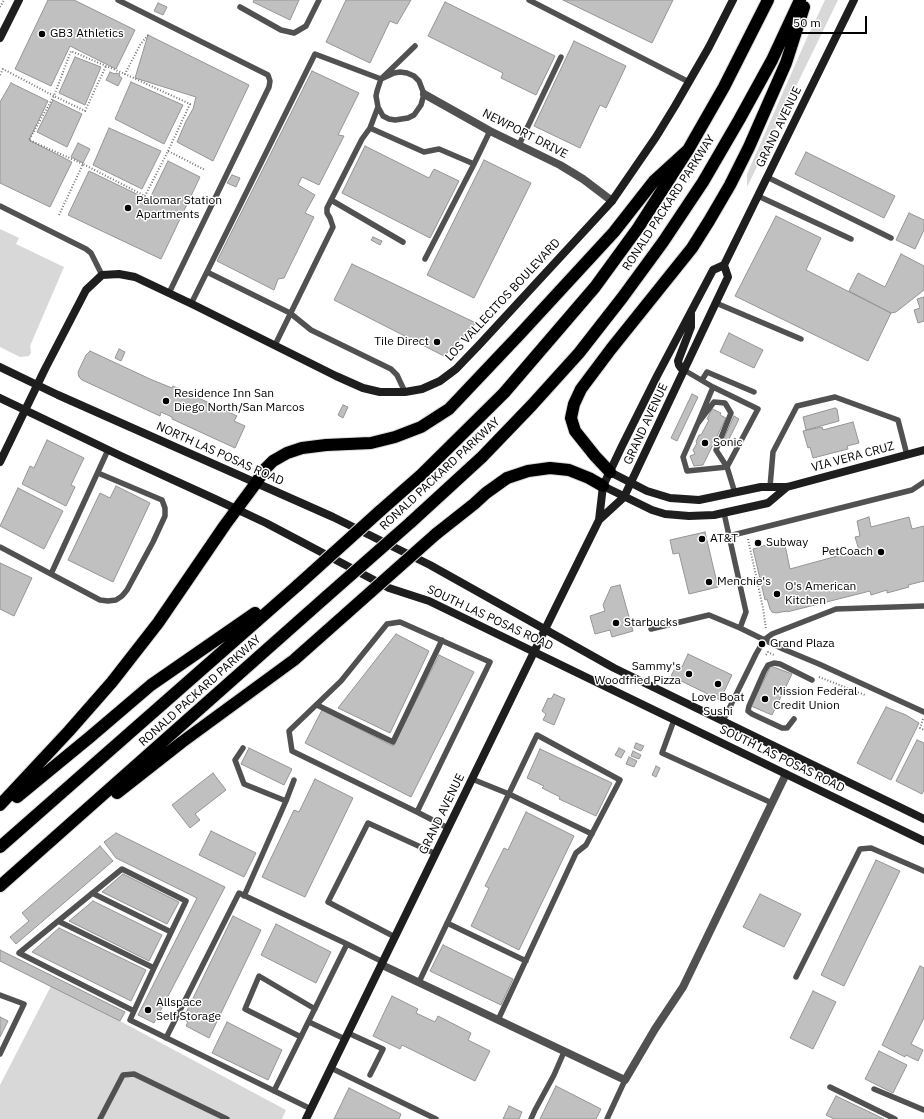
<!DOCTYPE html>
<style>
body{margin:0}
#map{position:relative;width:924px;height:1119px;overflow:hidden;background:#fff;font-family:"IBM Plex Sans",sans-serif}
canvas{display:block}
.scale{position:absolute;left:786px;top:16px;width:81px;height:18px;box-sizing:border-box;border:2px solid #000;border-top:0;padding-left:5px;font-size:12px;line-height:14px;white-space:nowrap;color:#000;-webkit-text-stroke:3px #fff;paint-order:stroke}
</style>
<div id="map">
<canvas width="924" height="1119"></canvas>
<div class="scale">50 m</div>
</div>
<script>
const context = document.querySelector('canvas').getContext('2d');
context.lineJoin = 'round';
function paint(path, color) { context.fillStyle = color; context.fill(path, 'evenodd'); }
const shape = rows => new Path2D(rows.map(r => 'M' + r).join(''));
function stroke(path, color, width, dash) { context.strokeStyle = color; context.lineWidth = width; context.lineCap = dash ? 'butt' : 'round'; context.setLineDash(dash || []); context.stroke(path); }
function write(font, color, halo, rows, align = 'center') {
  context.font = font + ' "IBM Plex Sans",sans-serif'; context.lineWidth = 3; context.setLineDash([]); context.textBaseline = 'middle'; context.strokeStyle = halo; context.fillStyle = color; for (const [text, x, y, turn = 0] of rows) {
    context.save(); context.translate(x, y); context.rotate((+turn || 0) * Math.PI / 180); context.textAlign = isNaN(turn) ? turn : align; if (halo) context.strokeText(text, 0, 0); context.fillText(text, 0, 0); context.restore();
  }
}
paint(shape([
 [825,0,838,0,747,187,747,174,806,40],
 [0,229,19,238,16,244,64,267,30,346,31,353,29,356,20,357,0,347],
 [51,986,120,1021,286,1110,282,1119,0,1119,0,1085]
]), '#d8d8d8');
const building = shape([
 [48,0,74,0,135,30,116,69,70,46,51,86,15,69,48,0],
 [254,0,299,0,290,20,253,2,254,0],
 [346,0,411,0,397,24,390,21,370,63,326,42,346,0],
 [563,0,673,0,652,43,563,0],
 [445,2,555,56,536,95,501,78,503,73,428,36,445,2],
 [158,3,167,7,163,15,154,11,158,3],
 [148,35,249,85,213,161,177,142,186,121,193,109,196,97,135,78,148,35],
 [574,41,626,66,606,108,600,105,580,148,534,126,574,41],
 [75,57,101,67,85,105,59,93,75,57],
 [312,71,359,93,338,135,344,136,319,185,302,177,298,185,315,195,305,213,314,217,284,278,278,279,274,290,217,261,312,71],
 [110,72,115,74,116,73,120,74,119,76,122,78,118,86,106,80,110,72],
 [131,82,183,105,164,144,115,119,131,82],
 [11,83,48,101,29,140,72,162,50,207,0,183,0,102,11,83],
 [53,100,82,114,67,147,37,132,53,100],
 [109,128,161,151,142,189,93,165,109,128],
 [78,143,90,149,83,163,71,157,78,143],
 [365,146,429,178,434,169,459,181,430,238,342,193,365,146],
 [806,152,895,196,884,218,795,174,806,152],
 [484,160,531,183,474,298,427,275,484,160],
 [168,161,200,177,161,259,68,215,89,171,149,200,168,161],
 [232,175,240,178,236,187,227,183,232,175],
 [909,213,924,220,924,230,915,249,896,240,909,213],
 [776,216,821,238,806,270,891,313,868,361,735,296,776,216],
 [373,237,382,241,380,245,371,240,373,237],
 [901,254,924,266,924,290,896,312,891,313,849,291,858,273,885,287,901,254],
 [352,264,476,323,444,356,334,300,352,264],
 [924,297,924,321,918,323,914,310,920,308,917,299,924,297],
 [729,333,763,350,754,368,720,352,729,333],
 [119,349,125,352,121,361,115,358,119,349],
 [90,351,150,379,172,388,173,386,237,416,234,421,245,426,235,448,172,419,172,417,161,412,160,416,82,380,79,377,78,372,86,355,90,351],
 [692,394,698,397,677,441,671,438,692,394],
 [343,405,348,407,343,418,338,415,343,405],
 [835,408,837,409,839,421,806,430,803,417,835,408],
 [712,409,721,413,720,415,726,418,703,465,694,466,690,456,695,454,693,450,697,443,696,442,699,435,701,435,709,420,707,419,712,409],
 [734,416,739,419,725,447,721,445,734,416],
 [853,422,859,443,847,446,848,449,813,458,810,447,808,448,803,431,822,427,823,430,853,422],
 [47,440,84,458,71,485,75,487,66,506,22,484,30,466,34,468,47,440],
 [116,486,150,503,113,582,68,560,100,493,110,498,116,486],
 [18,488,63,511,44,549,0,526,18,488],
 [869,517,871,527,909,517,912,529,924,526,924,582,924,581,908,585,909,587,887,593,887,590,871,595,870,591,787,612,787,611,776,613,772,612,770,609,767,599,765,600,753,549,784,540,790,569,859,550,855,537,860,536,857,521,869,517],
 [705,532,718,587,689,594,679,553,673,554,670,540,705,532],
 [0,563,32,578,14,616,0,609,0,563],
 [620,585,633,631,612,637,610,630,595,634,590,616,605,611,603,605,611,587,620,585],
 [396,634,429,651,390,733,338,708,396,634],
 [688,654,732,675,720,700,671,676,677,664,682,667,688,654],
 [439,655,474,672,411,797,305,743,322,710,393,746,439,655],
 [771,666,792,674,772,715,751,706,771,666],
 [554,694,565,699,554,725,543,720,546,714,542,711,548,698,551,699,554,694],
 [886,707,906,715,919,723,891,780,857,763,886,707],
 [917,740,924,743,924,790,922,794,896,781,917,740],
 [636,743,644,746,641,751,634,748,636,743],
 [249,748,292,769,284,785,241,764,249,748],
 [619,748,625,751,621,758,615,755,619,748],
 [540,749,612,783,596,816,559,799,560,797,542,788,544,786,527,778,540,749],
 [633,751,641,755,639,759,631,756,633,751],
 [629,757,637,761,634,767,626,764,629,757],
 [656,766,660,768,656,777,652,775,656,766],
 [213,773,226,790,195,814,200,820,190,828,172,805,213,773],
 [315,779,353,798,305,897,262,877,294,810,299,812,315,779],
 [526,812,574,836,519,950,471,926,489,888,485,886,504,848,508,850,526,812],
 [211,831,256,853,244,877,199,855,211,831],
 [116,833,225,887,154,1023,138,1015,197,898,116,858,104,842,116,833],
 [100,846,113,861,16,944,10,937,29,921,22,913,100,846],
 [876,860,900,871,844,986,821,975,876,860],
 [123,874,179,902,167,924,102,892,123,874],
 [760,894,801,914,784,947,743,927,760,894],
 [93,901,162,935,149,961,69,921,93,901],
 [233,916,261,930,209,1038,186,1026,188,1022,183,1019,233,916],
 [276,924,331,952,316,983,261,955,276,924],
 [59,928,146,970,131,1001,32,952,59,928],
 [443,945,513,979,501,1005,430,971,443,945],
 [0,950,125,1012,120,1021,0,961,0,950],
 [920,966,924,968,924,1018,911,1044,923,1050,918,1061,906,1055,905,1057,882,1045,920,966],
 [813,991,836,1002,813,1049,790,1038,813,991],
 [392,996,418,1009,416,1013,435,1022,438,1016,471,1033,468,1040,490,1051,475,1081,402,1045,400,1049,373,1036,392,996],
 [0,1017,8,1021,0,1037,0,1017],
 [227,1022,282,1050,268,1080,212,1053,227,1022],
 [879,1051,907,1065,893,1093,865,1079,879,1051],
 [556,1086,601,1109,596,1119,540,1119,556,1086],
 [349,1088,401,1114,399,1119,334,1119,349,1088],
 [836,1096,884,1119,834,1119,826,1115,836,1096],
 [509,1106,522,1112,519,1119,503,1119,509,1106]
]);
paint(building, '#c0c0c0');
stroke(building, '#959595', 1);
const highway = shape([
 [610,472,595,456,575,431,571,418,574,404,581,389,611,349,692,248,709,221,730,185,749,147,786,63,804,7],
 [380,511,421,475,504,393,595,287,638,228,688,150,724,87,768,0],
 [410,523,482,457,532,405,579,353,622,298,663,242,703,182,739,120,772,60,800,0],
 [436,534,474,504,486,493,507,478,528,471,550,468,569,470,589,478,603,486],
 [117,793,182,742,294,660,347,613],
 [17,797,90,737,151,685,255,613],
 [0,805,69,731,112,682,158,623,225,525,256,483,265,469,273,461,287,453,302,448,326,445,371,443,395,437,421,427,449,409,520,334,614,232,654,181,688,150],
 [0,847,298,585],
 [0,886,327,596]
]);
stroke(highway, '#dbdbdb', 14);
stroke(shape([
 [0,7,4,0],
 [148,35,140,45,125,74,190,104,168,151],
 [0,75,3,69,54,96,71,51,125,74],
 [83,164,29,140,54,96,85,111,106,66],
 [59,215,83,164,145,196,168,151,205,170],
 [748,539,763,608,766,629],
 [766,655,768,652,774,655],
 [819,677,865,695],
 [923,719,920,728,924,730]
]), '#737373', 2, [1, 2]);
stroke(shape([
 [118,0,268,75,270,81,269,87,169,293],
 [529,0,689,82],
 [240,7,281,30,294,33,306,26,319,0],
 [400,72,407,73,414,76,419,81,424,94,421,105,414,115,408,118,395,120,389,119,383,116,378,107,376,96,377,91,381,79,394,73,400,72],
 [370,128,424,152,439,149,474,164,425,259],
 [519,145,561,57],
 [474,164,490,131],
 [767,177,891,238],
 [758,196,851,239],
 [331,200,403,242],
 [0,206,86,249,91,253,102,275],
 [207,272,290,313,311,330,391,369,397,375,405,392],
 [716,303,801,339],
 [191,304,315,54,381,79,415,46],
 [275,345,333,227,330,218,327,213,327,208,362,139,370,128,378,107],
 [684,370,713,387,758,409,727,467,735,493],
 [702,380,707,372,754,392],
 [698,423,714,402,725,403,731,413,716,450,727,467,687,471,683,457,698,423,713,387],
 [770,487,773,452,797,406,835,397,898,420,907,455],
 [724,513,746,612,740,628,783,649,819,664,924,712],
 [729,536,912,490,924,482],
 [0,547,51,574,108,450],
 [51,574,100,600,108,601,116,600,122,596,127,590,153,542,165,516,165,508,162,500,98,473],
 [651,629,709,615,740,628],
 [317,705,393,742,442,640],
 [794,719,787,728,782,728,752,714,748,711,749,706,764,672,768,665,774,663,780,664,812,680],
 [674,720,662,753,772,803],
 [723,721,756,654,764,640,772,634,836,609,924,606],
 [243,748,235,760,244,784,286,801,244,896],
 [472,779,509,794,592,834],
 [286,801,294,780],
 [417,812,490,662,400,622,387,624,341,681,289,731,292,751,417,812,448,828],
 [92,893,171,932],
 [58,921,154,968],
 [447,923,526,961],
 [395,937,328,902,368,823,436,854],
 [796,977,860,849,871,848,924,871],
 [419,982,537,735,620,780,586,845,576,853,498,1020],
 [0,995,24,1004,0,1054],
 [134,1011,19,953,122,869,186,901,154,968,134,1011,130,1020,311,1109],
 [309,1022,345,1039],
 [348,1033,383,1049,370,1075],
 [301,1037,245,1009,259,976,315,1009],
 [166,1038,239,893,347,944],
 [331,1068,436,1119],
 [830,1087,895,1119],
 [874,1089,924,1110],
 [274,1091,347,944,383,962],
 [100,1119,123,1075,134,1074,227,1119],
 [531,1119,535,1110,554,1075,564,1052],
 [607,1119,625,1080]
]), '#515151', 5.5);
stroke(shape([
 [424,94,490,131,560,165,583,179,612,201],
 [382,965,625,1080,655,1029,683,987,786,774]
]), '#515151', 8);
stroke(shape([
 [0,38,19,0],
 [0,367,58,395,333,517,430,565,614,668,924,819],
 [684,370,681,368,679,365,678,361,691,327,691,314],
 [0,398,121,456,215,499,266,523,389,588,429,601,924,841],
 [0,462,45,369,86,290,102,275,119,274,135,277,194,305,336,376,363,388,380,392,405,392,422,389,440,381,456,369,480,344,612,201,656,137,675,106,709,47,733,0],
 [610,472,647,491,670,498,699,500,761,487,787,487,924,450],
 [603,486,652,510,665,514,689,516,714,515,768,503,787,487],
 [599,520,624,497,728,277,724,265],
 [306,1119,553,613,599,520,603,486,622,446,657,376,713,270,724,265,854,0]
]), '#1e1e1e', 8);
stroke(highway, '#000', 12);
const highwayBridge = shape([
 [298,585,380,511],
 [327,596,410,523],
 [347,613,436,534]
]);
stroke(highwayBridge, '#dbdbdb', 14, []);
stroke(highwayBridge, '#000', 12);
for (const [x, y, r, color] of [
 [42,34,4,"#000"],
 [128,208,4,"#000"],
 [437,342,4,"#000"],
 [166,401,4,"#000"],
 [705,443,4,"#000"],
 [702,539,4,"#000"],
 [758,543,4,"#000"],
 [881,552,4,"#000"],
 [709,582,4,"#000"],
 [777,594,4,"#000"],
 [616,623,4,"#000"],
 [762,644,4,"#000"],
 [689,674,4,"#000"],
 [718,684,4,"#000"],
 [765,699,4,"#000"],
 [148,1010,4,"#000"]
]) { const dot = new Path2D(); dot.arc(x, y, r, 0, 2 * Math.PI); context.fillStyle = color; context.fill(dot); stroke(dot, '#fff', 1.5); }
write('12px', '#000', '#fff', [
 ["GB3 Athletics",50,34],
 ["Palomar Station",136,201],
 ["Apartments",136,215],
 ["Tile Direct",429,342,"right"],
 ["Residence Inn San",174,394],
 ["Diego North/San Marcos",174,408],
 ["Sonic",713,443],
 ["AT&T",710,539],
 ["Subway",766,543],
 ["PetCoach",873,552,"right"],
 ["Menchie's",717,582],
 ["O's American",785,587],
 ["Kitchen",785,601],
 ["Starbucks",624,623],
 ["Grand Plaza",770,644],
 ["Sammy's",681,667,"right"],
 ["Woodfried Pizza",681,681,"right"],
 ["Mission Federal",773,692],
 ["Credit Union",773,706],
 ["Love Boat",718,698,"center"],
 ["Sushi",718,712,"center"],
 ["Allspace",156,1003],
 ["Self Storage",156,1017]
], 'left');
write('12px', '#000', '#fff', [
 ["GRAND AVENUE",779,127,-64],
 ["NEWPORT DRIVE",525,134,27],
 ["RONALD PACKARD PARKWAY",669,203,-57],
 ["LOS VALLECITOS BOULEVARD",503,300,-47],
 ["GRAND AVENUE",646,424,-65],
 ["NORTH LAS POSAS ROAD",220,454,24],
 ["VIA VERA CRUZ",853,457,-15],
 ["RONALD PACKARD PARKWAY",440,474,-43],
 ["SOUTH LAS POSAS ROAD",490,618,25],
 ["RONALD PACKARD PARKWAY",200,691,-42],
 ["SOUTH LAS POSAS ROAD",782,759,26],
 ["GRAND AVENUE",442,814,-64]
]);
</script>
